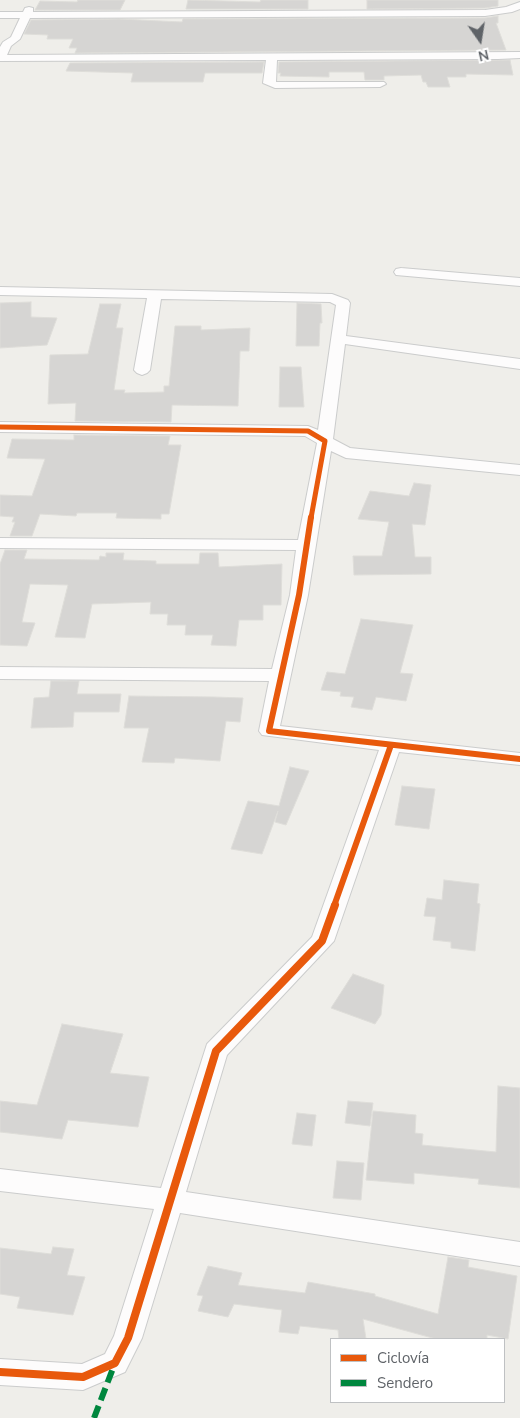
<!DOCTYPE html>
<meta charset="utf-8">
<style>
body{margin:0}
#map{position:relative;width:520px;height:1418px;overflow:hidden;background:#efeeea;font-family:"Nunito Sans",sans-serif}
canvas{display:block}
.legend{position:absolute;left:330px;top:1338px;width:175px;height:65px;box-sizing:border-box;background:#fff;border:1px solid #bfc1c3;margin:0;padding:6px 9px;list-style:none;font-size:15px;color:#5f6368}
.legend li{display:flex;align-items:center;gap:10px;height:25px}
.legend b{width:25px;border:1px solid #bfc1c3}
.north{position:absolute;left:455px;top:15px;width:50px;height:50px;-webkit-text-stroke:4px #fff;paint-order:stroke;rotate:167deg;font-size:14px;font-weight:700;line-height:20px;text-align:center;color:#5f6368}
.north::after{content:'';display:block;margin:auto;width:18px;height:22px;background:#5f6368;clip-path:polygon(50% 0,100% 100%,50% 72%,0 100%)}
</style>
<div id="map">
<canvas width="520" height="1418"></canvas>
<ul class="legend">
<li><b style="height:6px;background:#e8590c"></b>Ciclovía</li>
<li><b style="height:6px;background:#00873e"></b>Sendero</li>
</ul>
<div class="north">N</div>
</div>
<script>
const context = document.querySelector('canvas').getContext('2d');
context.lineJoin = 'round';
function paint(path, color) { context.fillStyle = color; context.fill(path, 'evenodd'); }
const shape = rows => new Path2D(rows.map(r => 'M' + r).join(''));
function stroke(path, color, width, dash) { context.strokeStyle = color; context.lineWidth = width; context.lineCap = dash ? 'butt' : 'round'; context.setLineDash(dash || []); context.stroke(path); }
const building = shape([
 [78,0,125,0,120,10,35,10,40,1,77,2,78,0],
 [188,0,260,2,261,0,308,0,308,9,186,9,188,0],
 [367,0,498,0,498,6,485,8,367,9,367,0],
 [498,16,498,23,496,23,506,50,75,53,77,48,69,48,73,39,47,39,48,35,24,34,31,20,119,19,182,22,183,19,485,18,498,16],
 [510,60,513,75,466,74,466,77,447,77,450,87,428,87,426,82,423,82,421,75,384,76,384,80,365,80,364,72,329,72,329,77,280,76,281,73,278,73,279,62,510,60],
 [264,62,262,73,205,73,203,82,131,82,133,73,66,71,70,63,264,62],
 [31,302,31,317,57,318,47,345,0,348,0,303,31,302],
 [297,303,321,304,322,323,320,323,319,346,296,346,297,303],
 [100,304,121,304,116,328,123,328,114,390,125,390,124,393,164,392,164,386,169,386,175,326,201,326,201,330,250,328,249,351,240,351,238,406,172,405,171,422,75,421,76,403,48,404,50,355,88,354,100,304],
 [280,367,301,367,304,407,279,407,280,367],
 [74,435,170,436,168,445,181,445,169,514,161,514,161,519,116,518,117,513,77,513,76,516,40,514,32,536,10,536,15,522,12,522,14,517,0,516,0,495,32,496,45,459,7,458,12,439,74,440,74,435],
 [414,483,431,485,425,525,412,524,415,557,431,557,431,574,354,575,353,556,382,556,389,522,358,519,370,491,409,496,414,483],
 [5,550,27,550,24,559,99,560,100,556,106,557,106,553,124,553,123,560,156,561,156,564,199,564,200,553,218,553,219,567,282,564,281,605,263,605,263,620,239,620,236,646,211,645,213,635,185,635,186,625,167,625,168,614,150,614,151,602,92,604,85,638,55,637,68,585,30,584,22,622,35,623,27,646,0,645,0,564,5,550],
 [361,619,413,625,400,673,413,674,406,701,376,697,372,710,351,707,354,697,340,696,341,692,321,690,327,672,345,674,361,619],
 [51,681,79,681,77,694,121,694,119,712,74,712,73,727,31,728,34,698,49,697,51,681],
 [129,696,214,697,243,698,240,722,226,721,220,761,175,758,174,763,142,762,149,728,124,728,129,696],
 [290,767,309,771,286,825,275,822,278,811,262,854,231,849,248,801,279,806,290,767],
 [402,786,435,789,429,829,395,825,402,786],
 [444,880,479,884,477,903,480,904,475,951,451,948,451,942,433,940,436,917,424,916,427,898,442,900,444,880],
 [353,974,384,985,381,1015,375,1024,331,1008,353,974],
 [62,1024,123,1034,110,1073,149,1077,138,1127,68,1120,62,1139,0,1132,0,1101,37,1105,62,1024],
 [498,1086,520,1088,520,1188,478,1184,479,1179,414,1173,414,1184,366,1180,373,1111,416,1115,415,1133,423,1134,422,1145,496,1152,498,1086],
 [348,1101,373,1103,370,1126,345,1123,348,1101],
 [297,1113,316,1115,312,1146,292,1144,297,1113],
 [337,1161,364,1163,361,1200,333,1198,337,1161],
 [53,1247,74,1249,67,1275,85,1277,73,1315,17,1308,20,1297,0,1294,0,1248,51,1254,53,1247],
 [448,1257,469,1260,468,1267,517,1276,508,1339,487,1335,487,1339,436,1339,363,1319,366,1339,339,1339,338,1330,300,1326,298,1334,279,1332,282,1310,234,1304,228,1317,198,1311,203,1296,197,1295,208,1266,242,1273,238,1285,305,1293,308,1282,375,1294,375,1296,438,1314,448,1257]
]);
paint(building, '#d6d5d3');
stroke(building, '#deddd9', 1);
const minor = shape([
 [520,2,520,9,512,12,485,16,30,18,20,39,11,46,7,55,520,52,520,58,498,59,277,60,276,82,384,82,386,84,380,87,275,88,263,83,266,60,0,61,0,47,3,42,11,37,20,18,0,18,0,12,23,12,25,8,29,7,33,8,33,12,485,10,506,7,520,2],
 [401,268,520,278,520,286,396,275,394,272,396,269,401,268],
 [0,287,332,294,348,300,350,303,346,336,520,359,520,369,345,344,333,439,350,448,520,465,520,475,346,458,331,451,308,595,280,726,520,753,520,765,399,752,334,941,227,1055,186,1192,520,1242,520,1266,180,1213,142,1338,125,1372,83,1390,0,1385,0,1359,82,1364,105,1354,114,1336,154,1209,0,1191,0,1169,161,1188,207,1044,312,937,379,750,262,735,259,731,269,681,0,679,0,667,272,669,290,595,296,550,0,548,0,538,298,540,317,443,305,436,0,432,0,422,308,426,318,430,336,305,330,302,161,299,150,370,147,373,142,375,137,373,134,370,147,298,0,295,0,287]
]);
stroke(minor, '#cbcccc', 2);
paint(minor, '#fdfcfc');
stroke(shape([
 [94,1418,115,1363]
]), '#00873e', 6, [13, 6]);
stroke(shape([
 [0,427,308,431,325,441,311,518]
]), '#e8590c', 5);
stroke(shape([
 [311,517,299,595,269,731,520,759],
 [334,906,391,745]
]), '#e8590c', 6);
stroke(shape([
 [0,1372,83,1377,115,1363,128,1338,216,1051,322,941,335,905]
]), '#e8590c', 8);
</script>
